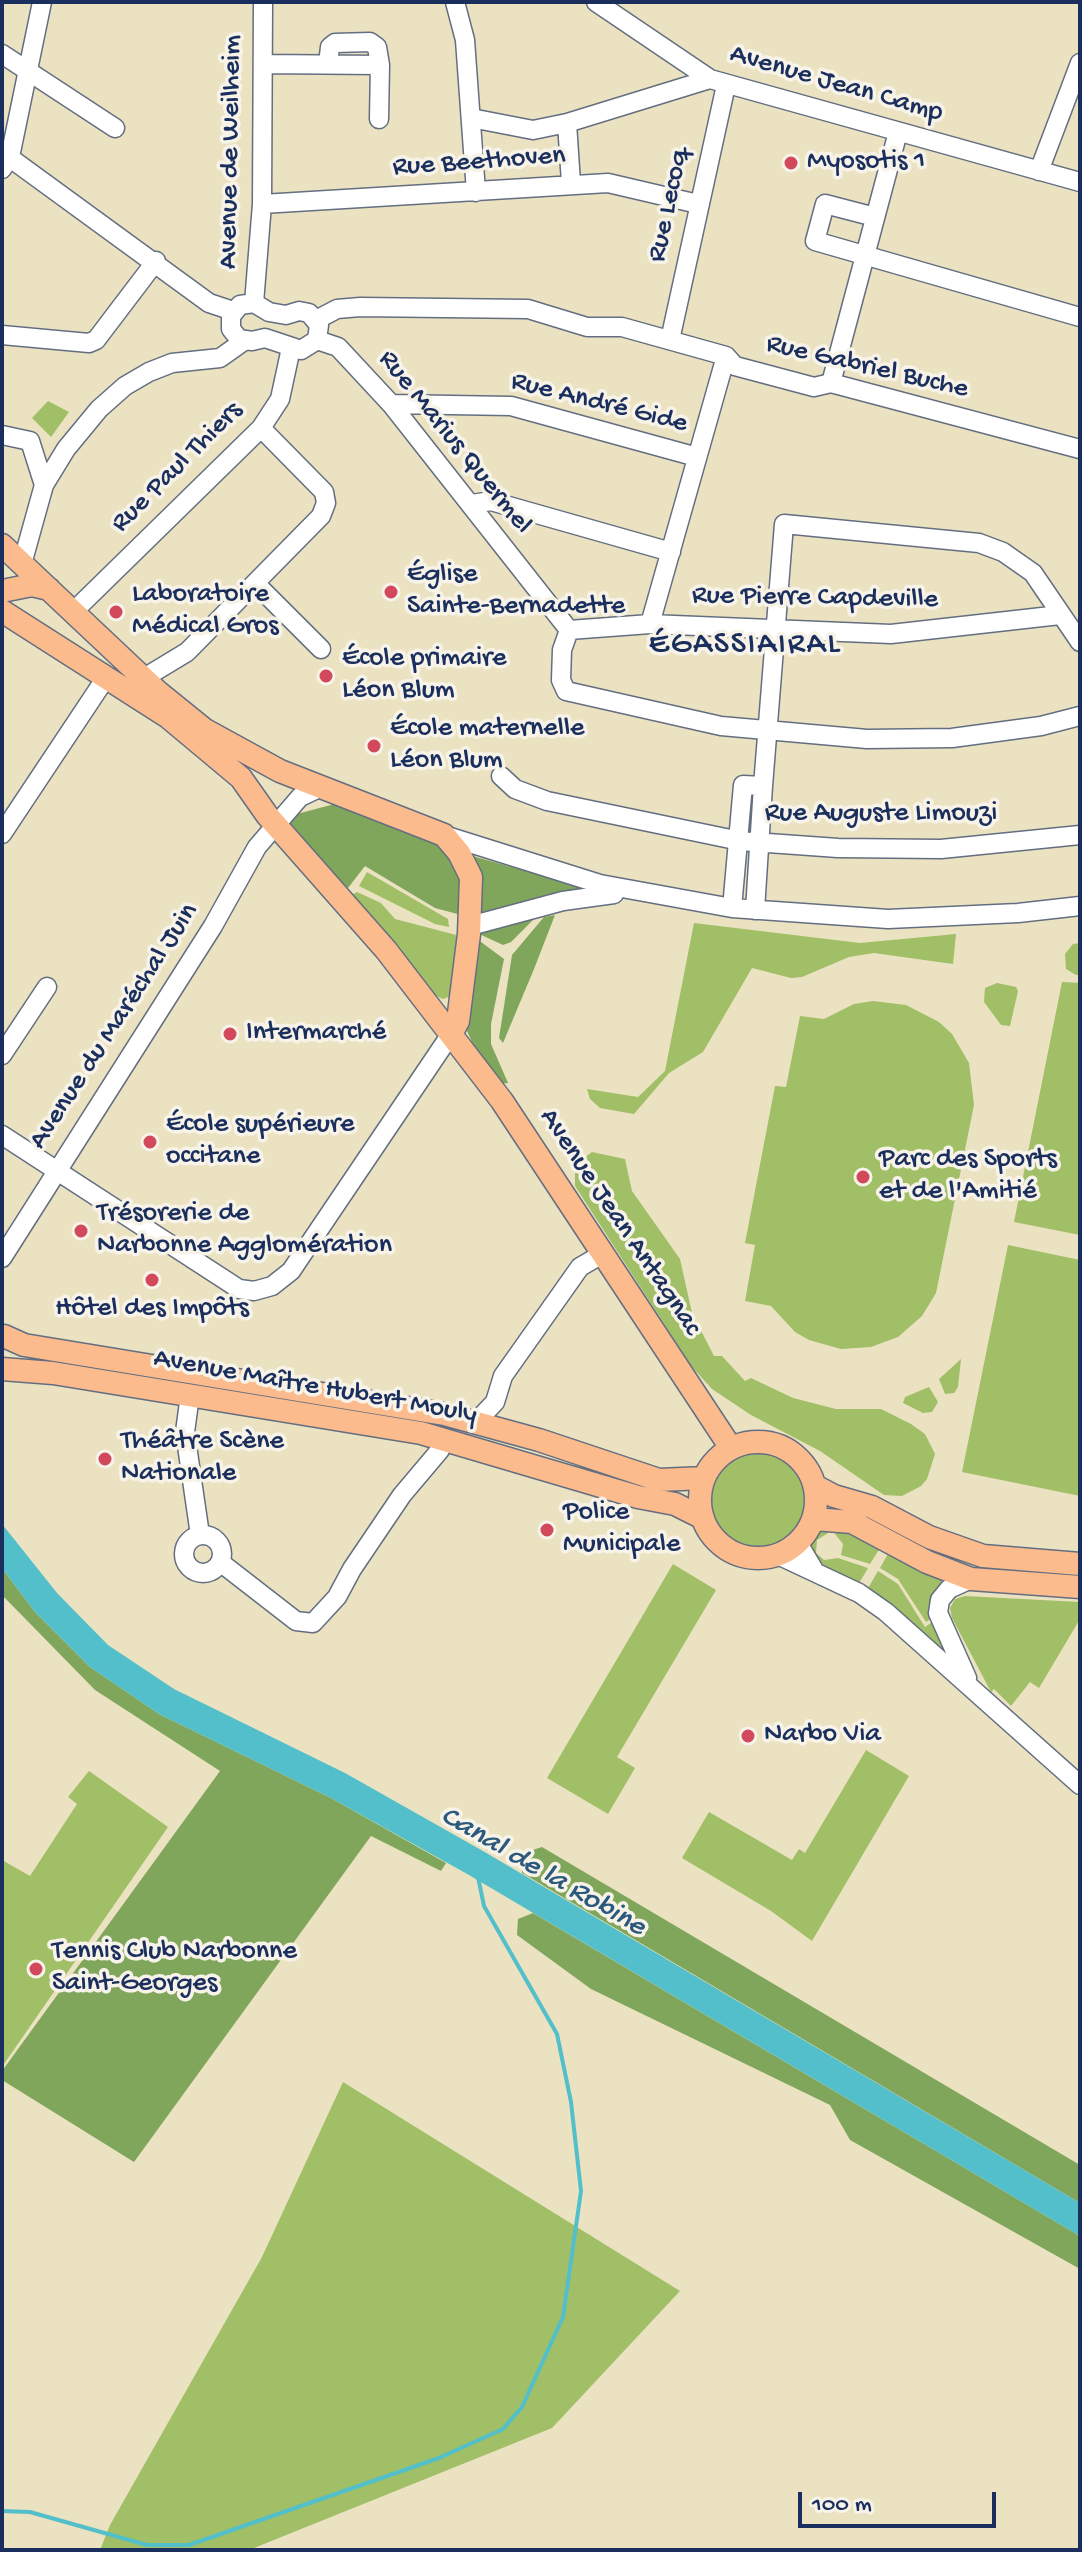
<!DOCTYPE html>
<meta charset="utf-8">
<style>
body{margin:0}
#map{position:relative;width:1082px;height:2552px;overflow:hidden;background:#ebe2c1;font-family:"Gochi Hand",sans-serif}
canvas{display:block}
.frame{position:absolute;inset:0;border:4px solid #1b2f5e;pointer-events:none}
.scale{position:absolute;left:798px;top:2492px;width:198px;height:36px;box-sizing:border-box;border:4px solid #1b2f5e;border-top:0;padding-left:10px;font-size:24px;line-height:28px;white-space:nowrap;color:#1b2f5e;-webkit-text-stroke:6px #f7f3e8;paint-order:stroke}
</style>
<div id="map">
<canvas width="1082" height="2552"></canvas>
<div class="frame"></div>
<div class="scale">100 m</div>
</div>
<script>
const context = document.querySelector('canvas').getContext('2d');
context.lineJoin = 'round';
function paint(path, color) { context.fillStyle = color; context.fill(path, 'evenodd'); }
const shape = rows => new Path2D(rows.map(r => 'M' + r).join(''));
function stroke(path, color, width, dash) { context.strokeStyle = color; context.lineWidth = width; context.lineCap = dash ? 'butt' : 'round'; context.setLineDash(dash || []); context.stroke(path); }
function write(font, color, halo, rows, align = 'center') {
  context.font = font + ' "Gochi Hand",sans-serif'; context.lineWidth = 7; context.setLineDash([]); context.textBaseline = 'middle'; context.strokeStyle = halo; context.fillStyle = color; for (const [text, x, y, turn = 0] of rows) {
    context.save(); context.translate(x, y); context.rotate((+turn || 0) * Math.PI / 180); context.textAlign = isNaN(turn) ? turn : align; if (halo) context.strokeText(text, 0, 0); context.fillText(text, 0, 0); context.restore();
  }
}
paint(shape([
 [48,401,69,412,51,437,32,418],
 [367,872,448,919,449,927,435,924,359,886],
 [357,892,381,903,395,919,464,937,453,995,443,999,429,993,350,896],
 [694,923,860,943,956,934,953,964,874,953,849,957,802,977,791,978,752,968,703,1052,669,1073,634,1114,600,1108,590,1099,587,1089,638,1097,665,1071],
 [1080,943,1080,975,1076,975,1066,969,1065,954,1073,944],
 [1062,982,1080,983,1080,1235,1014,1222],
 [997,983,1016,987,1018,991,1010,1026,1001,1025,984,1002,985,988],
 [873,1001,906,1005,939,1022,952,1034,969,1063,974,1105,936,1293,922,1316,898,1337,871,1347,841,1349,809,1340,795,1332,771,1306,745,1301,755,1245,745,1243,775,1086,786,1087,800,1016,824,1019,854,1004],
 [592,1152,625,1159,632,1191,680,1259,692,1313,714,1356,722,1356,745,1381,751,1378,793,1398,836,1409,881,1409,911,1424,925,1434,935,1454,927,1479,921,1486,902,1496,884,1495,820,1451,751,1415,712,1389,692,1367,575,1186,575,1165],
 [1008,1245,1080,1260,1080,1496,962,1472],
 [961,1359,958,1387,954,1393,945,1394,939,1379],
 [929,1387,938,1402,932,1412,923,1413,903,1403,905,1397],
 '712 1500a46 46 0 1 1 92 0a46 46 0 1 1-92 0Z',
 [828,1527,828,1533,817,1540,816,1553,824,1560,838,1558,868,1568,858,1585,816,1561,810,1551,814,1533],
 [839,1528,880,1548,870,1564,841,1555,843,1544,835,1534],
 [889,1552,951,1580,934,1617,926,1622,898,1579,880,1568],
 [673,1564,716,1590,617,1757,635,1768,608,1814,547,1778],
 [878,1571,898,1584,925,1627,935,1620,952,1659,867,1590],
 [965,1596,1080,1602,1080,1619,1039,1688,1030,1682,1011,1706,994,1689,991,1692,952,1618,950,1608,955,1599],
 [866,1750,909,1776,812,1941,771,1911,682,1858,709,1812,792,1860,799,1849,805,1853],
 [89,1771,168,1827,4,2064,2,1860,30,1876,77,1804,68,1797],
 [343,2082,680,2291,552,2428,249,2550,100,2550,110,2525,262,2257]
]), '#a0bf67');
paint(shape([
 [342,802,443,841,461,863,465,916,435,908,365,866,348,888,284,825,297,814],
 [469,855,561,881,595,888,475,923],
 [541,912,511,942,503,945,477,933],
 [555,915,534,969,503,1043,499,1038,512,955,544,917],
 [477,939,504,959,491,1024,491,1044,508,1083,499,1084,479,1057,467,1031,465,1016],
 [2,1568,35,1612,90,1667,159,1714,331,1798,446,1863,441,1871,371,1836,134,2162,2,2080,2,2071,220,1771,95,1690,2,1595],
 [542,1847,1080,2165,1080,2203,522,1873,523,1853],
 [533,1913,1080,2236,1080,2269,850,2140,830,2105,591,1989,517,1935,518,1919]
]), '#80a65c');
paint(shape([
 [2,1524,57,1593,108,1645,174,1689,345,1773,483,1851,1080,2203,1080,2236,469,1875,331,1798,159,1714,90,1667,35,1612,2,1568]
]), '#52bfca');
stroke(shape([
 [2,2511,30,2512,147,2545,189,2545,439,2458,503,2429,522,2407,563,2317,581,2191,571,2102,557,2034,484,1906,478,1877]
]), '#52bfca', 4);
const minor = shape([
 [455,2,465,40,476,192],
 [596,2,710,79,1080,182],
 [2,54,115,128],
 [263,64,380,65,377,47,370,42,335,43,330,47,328,64],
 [471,118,533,130,567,123,710,79],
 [379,119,380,65],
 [567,123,571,183],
 [2,152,209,303,233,311],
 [2,169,10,157,42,2],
 [1039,171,1080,63],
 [262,204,608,183,698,204],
 [875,217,825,204,815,241,1080,317],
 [254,303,262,204,263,2],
 [254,303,269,312,286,315,299,311,309,313,319,325,317,340,301,350,265,338,252,341,239,339,231,329,231,316,240,305,254,303],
 [316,320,337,309,360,307,528,309,587,327,622,327,726,356,735,366,814,387,831,383,1080,449],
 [2,335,89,343,96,340,156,261],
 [317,340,338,347,391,404,569,630],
 [670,340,726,85],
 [831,383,898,132],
 [391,404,511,406,697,457],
 [2,435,30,441,44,485],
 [472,504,491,501,671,552],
 [22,564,44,485,66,449,99,409,125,386,149,372,172,363,220,358,244,341],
 [257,585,321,649],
 [74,611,261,428,280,399,291,348],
 [650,624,726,356],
 [569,630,562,650,561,680,566,691,721,726,867,739,952,738,1041,726,1080,716],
 [569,630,650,624,891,634,1060,615],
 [144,678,187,652,321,516,326,503,324,492,261,428],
 [501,776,515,789,547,801,740,841,838,848,941,849,1080,835],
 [763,786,784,524,979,543,1003,552,1033,573,1080,642],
 [2,834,105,679],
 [444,835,600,884,732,908,888,919,1018,913,1080,906],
 [732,908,743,785,763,786,755,910],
 [470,926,563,901,614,894],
 [2,1055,47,987],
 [2,1135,239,1289,254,1291,272,1286,291,1271,451,1034],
 [2,1258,213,926,257,847,300,797,321,787],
 [190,1395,185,1432,200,1535],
 [476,1422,495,1402,503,1376,580,1267,604,1253],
 '184 1554a19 19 0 1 1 38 0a19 19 0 1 1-38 0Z',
 [798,1543,814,1570],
 [778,1555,859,1593,886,1612,1080,1785],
 [220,1562,296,1621,313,1623,337,1597,352,1569,402,1495,440,1450,443,1439],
 [967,1678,938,1613,940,1600,949,1589,971,1579]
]);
const major = shape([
 [2,545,158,692,205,730,280,771,444,835,459,853,471,877,469,934,458,1021,451,1034],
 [2,591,32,585,49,589],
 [2,611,168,717,241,778,267,815,386,950,502,1101,731,1448],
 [4,1336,24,1345,444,1414,539,1440,659,1480,704,1478],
 [2,1369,53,1373,421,1433,638,1497,675,1504,703,1518],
 '700 1500a58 58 0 1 1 116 0a58 58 0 1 1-116 0Z',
 [815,1486,834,1496,872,1507,929,1537,983,1556,1080,1564],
 [814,1519,852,1522,927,1562,971,1579,1080,1587]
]);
stroke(minor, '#646e81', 21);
stroke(major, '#646e81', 25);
stroke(minor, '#fff', 18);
stroke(major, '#fbbb8c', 22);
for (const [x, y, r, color] of [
 [791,163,8,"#d1495b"],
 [391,592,8,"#d1495b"],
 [116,612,8,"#d1495b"],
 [326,676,8,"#d1495b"],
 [374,746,8,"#d1495b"],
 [230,1034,8,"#d1495b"],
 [150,1142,8,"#d1495b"],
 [863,1177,8,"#d1495b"],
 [81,1231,8,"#d1495b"],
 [152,1280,8,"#d1495b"],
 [105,1459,8,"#d1495b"],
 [547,1530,8,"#d1495b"],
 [748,1736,8,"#d1495b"],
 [36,1969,8,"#d1495b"]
]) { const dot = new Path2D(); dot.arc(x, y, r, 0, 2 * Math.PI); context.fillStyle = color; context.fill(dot); stroke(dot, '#f7f3e8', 3); }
write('28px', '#1b2f5e', '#f7f3e8', [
 ["Avenue Jean Camp",836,85,16],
 ["Avenue de Weilheim",232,152,-89],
 ["Rue Beethoven",479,163,-4],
 ["Rue Lecoq",670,206,-78],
 ["Rue Gabriel Buche",867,368,13],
 ["Rue André Gide",599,404,14],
 ["Rue Marius Quermel",454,443,51],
 ["Rue Paul Thiers",178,468,-45],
 ["Rue Pierre Capdeville",815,599,1],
 ["Rue Auguste Limouzi",881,815],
 ["Avenue du Maréchal Juin",115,1027,-57],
 ["Avenue Jean Antagnac",619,1223,56],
 ["Avenue Maître Hubert Mouly",315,1388,10]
]);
write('28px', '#1b2f5e', '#f7f3e8', [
 ["Myosotis 1",807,163],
 ["Église",407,576],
 ["Sainte-Bernadette",407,608],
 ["Laboratoire",132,596],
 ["Médical Gros",132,628],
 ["École primaire",342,660],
 ["Léon Blum",342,692],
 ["École maternelle",390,730],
 ["Léon Blum",390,762],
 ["Intermarché",246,1034],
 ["École supérieure",166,1126],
 ["occitane",166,1158],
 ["Parc des Sports",879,1161],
 ["et de l'Amitié",879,1193],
 ["Trésorerie de",97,1215],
 ["Narbonne Agglomération",97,1247],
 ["Hôtel des Impôts",152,1310,"center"],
 ["Théâtre Scène",121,1443],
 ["Nationale",121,1475],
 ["Police",563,1514],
 ["Municipale",563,1546],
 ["Narbo Via",764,1736],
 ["Tennis Club Narbonne",52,1953],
 ["Saint-Georges",52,1985]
], 'left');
write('italic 30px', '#2c5a7e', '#f7f3e8', [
 ["Canal de la Robine",542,1873,30]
]);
context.letterSpacing = '2px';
write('32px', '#1b2f5e', '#f7f3e8', [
 ["ÉGASSIAIRAL",745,646]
]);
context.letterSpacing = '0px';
</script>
